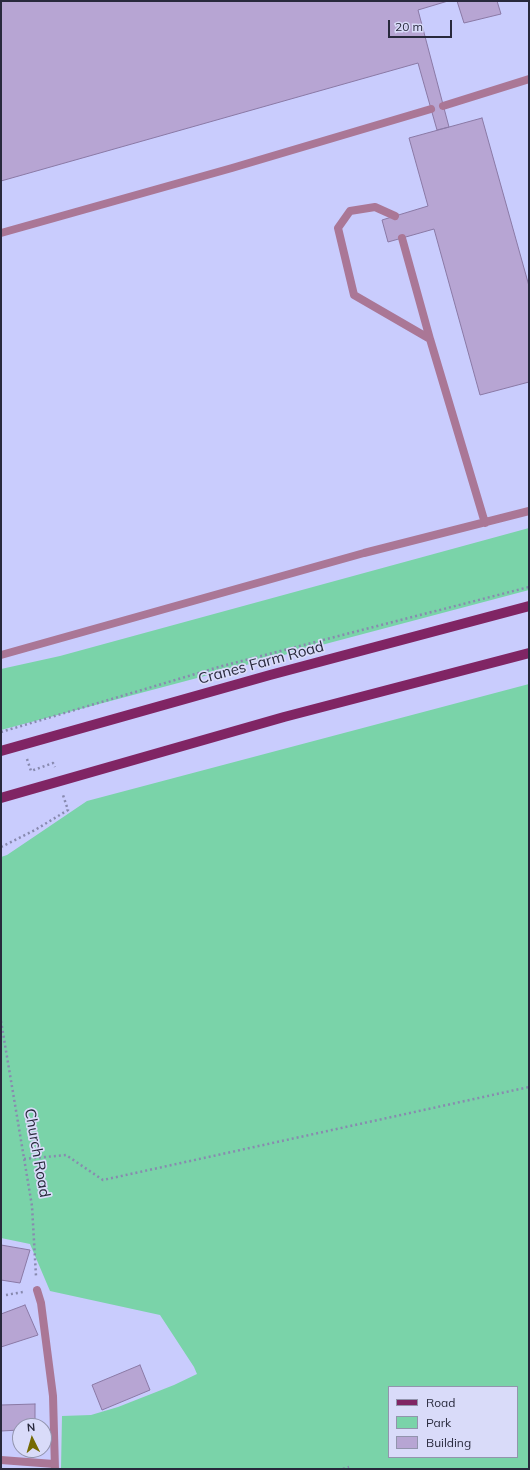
<!DOCTYPE html>
<style>
body{margin:0}
#map{position:relative;width:530px;height:1470px;overflow:hidden;background:#c9ccfd;font-family:Mulish,sans-serif}
canvas{display:block}
.frame{position:absolute;inset:0;border:2px solid #28293c;pointer-events:none}
.legend{position:absolute;left:388px;top:1386px;width:130px;height:72px;box-sizing:border-box;background:#d9dbf9;border:1px solid #9294ad;margin:0;padding:5px 7px;list-style:none;font-size:12px;color:#28293c}
.legend li{display:flex;align-items:center;gap:8px;height:20px}
.legend b{width:20px;border:1px solid #9294ad}
.north{position:absolute;left:12px;top:1418px;width:40px;height:40px;box-sizing:border-box;background:#d9dbf9;border:1px solid #9294ad;border-radius:50%;rotate:355deg;font-size:11px;font-weight:700;line-height:16px;text-align:center;color:#28293c}
.north::after{content:'';display:block;margin:auto;width:14px;height:18px;background:#756a03;clip-path:polygon(50% 0,100% 100%,50% 72%,0 100%)}
.scale{position:absolute;left:388px;top:20px;width:64px;height:18px;box-sizing:border-box;border:2px solid #28293c;border-top:0;padding-left:5px;font-size:12px;line-height:14px;white-space:nowrap;color:#28293c;-webkit-text-stroke:3px #d9dbf9;paint-order:stroke}
</style>
<div id="map">
<canvas width="530" height="1470"></canvas>
<div class="frame"></div>
<ul class="legend">
<li><b style="height:5px;background:#802564"></b>Road</li>
<li><b style="height:11px;background:#7ad3a9"></b>Park</li>
<li><b style="height:11px;background:#b7a5d3"></b>Building</li>
</ul>
<div class="north">N</div>
<div class="scale">20 m</div>
</div>
<script>
const context = document.querySelector('canvas').getContext('2d');
context.lineJoin = 'round';
function paint(path, color) { context.fillStyle = color; context.fill(path, 'evenodd'); }
const shape = rows => new Path2D(rows.map(r => 'M' + r).join(''));
function stroke(path, color, width, dash) { context.strokeStyle = color; context.lineWidth = width; context.lineCap = dash ? 'butt' : 'round'; context.setLineDash(dash || []); context.stroke(path); }
function write(font, color, halo, rows, align = 'center') {
  context.font = font + ' Mulish,sans-serif'; context.lineWidth = 3.5; context.setLineDash([]); context.textBaseline = 'middle'; context.strokeStyle = halo; context.fillStyle = color; for (const [text, x, y, turn = 0] of rows) {
    context.save(); context.translate(x, y); context.rotate((+turn || 0) * Math.PI / 180); context.textAlign = isNaN(turn) ? turn : align; if (halo) context.strokeText(text, 0, 0); context.fillText(text, 0, 0); context.restore();
  }
}
paint(shape([
 [529,528,529,590,1,730,1,669,60,656],
 [529,684,529,1469,61,1469,62,1416,91,1415,118,1407,174,1385,197,1374,194,1367,160,1315,50,1291,30,1244,1,1238,1,857,7,855,87,801],
 [389,1387,517,1387,517,1457,389,1457]
]), '#7ad3a9');
const building = shape([
 [1,1,448,1,418,10,449,127,437,130,418,63,1,181,1,1],
 [457,1,497,1,501,14,464,23,457,1],
 [482,118,529,286,529,382,480,395,434,229,388,242,382,220,428,206,409,138,482,118],
 [1,1245,30,1250,20,1283,1,1280,1,1245],
 [25,1305,38,1335,1,1347,1,1314,25,1305],
 [140,1365,150,1390,102,1410,92,1385,140,1365],
 [35,1404,35,1426,20,1426,20,1430,1,1431,1,1405,35,1404]
]);
paint(building, '#b7a5d3');
stroke(building, '#8a79a5', 1);
stroke(shape([
 [1,732,222,666,529,587],
 [27,759,31,771,53,763,55,767],
 [1,847,35,830,68,810,63,795],
 [1,1021,32,1206,36,1276],
 [24,1159,66,1155,103,1180,529,1087],
 [6,1295,23,1292],
 [343,1469,349,1467]
]), '#888aaf', 2.5, [2, 3]);
stroke(shape([
 [443,106,529,79],
 [395,216,375,207,350,211,338,228,354,295,430,339,485,523],
 [1,233,232,168,431,109],
 [402,238,430,339],
 [1,655,364,553,529,511],
 [1,1460,54,1464]
]), '#aa7796', 8);
stroke(shape([
 [37,1290,41,1303,53,1396,55,1469]
]), '#aa7796', 8);
stroke(shape([
 [1,751,270,675,529,606],
 [1,798,284,717,529,653]
]), '#802564', 10);
write('15px', '#28293c', '#d9dbf9', [
 ["Cranes Farm Road",261,663,-15],
 ["Church Road",37,1153,80]
]);
</script>
